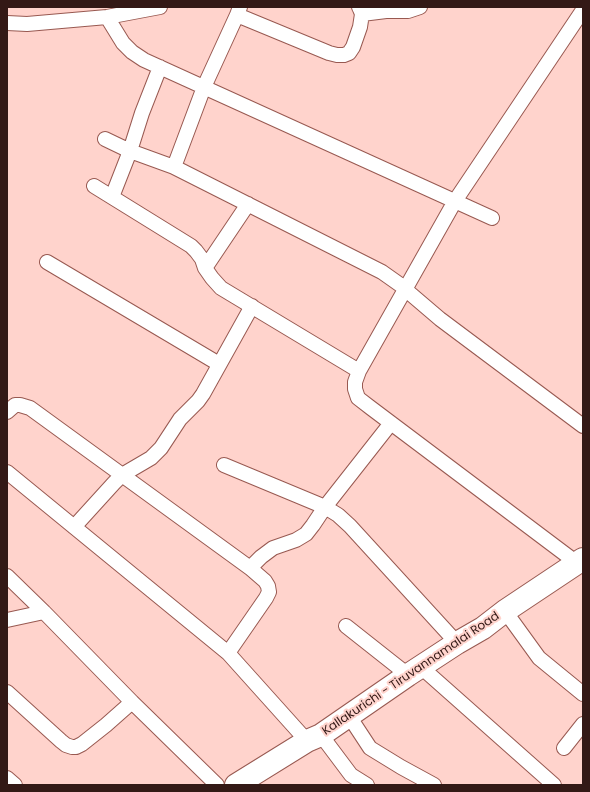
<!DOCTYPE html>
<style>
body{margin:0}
#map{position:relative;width:590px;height:792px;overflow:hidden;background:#ffd3cc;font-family:Poppins,sans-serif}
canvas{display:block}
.frame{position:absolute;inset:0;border:8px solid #331916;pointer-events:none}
</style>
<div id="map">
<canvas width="590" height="792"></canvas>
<div class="frame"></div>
</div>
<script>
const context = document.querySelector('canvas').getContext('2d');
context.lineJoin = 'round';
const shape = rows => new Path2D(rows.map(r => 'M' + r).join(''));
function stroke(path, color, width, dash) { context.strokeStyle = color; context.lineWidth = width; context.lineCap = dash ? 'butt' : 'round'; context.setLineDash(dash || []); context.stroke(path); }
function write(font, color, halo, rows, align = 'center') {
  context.font = font + ' Poppins,sans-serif'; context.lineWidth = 4; context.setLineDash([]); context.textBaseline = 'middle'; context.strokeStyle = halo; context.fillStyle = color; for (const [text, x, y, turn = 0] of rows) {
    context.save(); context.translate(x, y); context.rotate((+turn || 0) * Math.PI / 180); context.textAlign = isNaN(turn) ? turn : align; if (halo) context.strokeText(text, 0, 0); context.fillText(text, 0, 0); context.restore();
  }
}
const minor = shape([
 [362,14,386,11,408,11,420,7],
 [237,15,329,53,337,55,344,55,349,53,353,47,360,27,362,14,360,9,359,7],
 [107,17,123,43,132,52,144,60,492,218],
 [7,23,27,24,107,17,160,7],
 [105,139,130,151,174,167,382,272,399,284,440,319,583,426],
 [174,167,204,87,237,15,240,7],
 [94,186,191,246,196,251,202,259,205,268,212,278,221,288,359,371],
 [112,197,130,151,142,113,160,67],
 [47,262,219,364],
 [205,268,248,204],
 [7,412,15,405,20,405,30,408,250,568,265,581,268,586,269,592,266,598,228,653],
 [224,465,325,507,338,515,350,526,457,643],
 [7,472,228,653,307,741],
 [74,527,114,483,122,475,151,458,161,448,180,419,198,401,203,394,252,306],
 [577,563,371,408,358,398,355,389,355,382,359,371,455,201,583,10],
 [250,568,261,557,273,548,296,540,306,534,313,525,325,507,391,423],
 [7,576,44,612,132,702,217,785],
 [505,611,539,658,583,694],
 [7,620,44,612],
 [346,626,408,675],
 [421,667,554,785],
 [7,692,61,741,66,745,72,747,76,747,82,744,106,725,132,702],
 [349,716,370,748,401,767,434,785],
 [321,735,351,775,367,785],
 [564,748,583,724],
 [7,778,15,785]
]);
const trunk = shape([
 [236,785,307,741,321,735,408,675,457,643,483,628,505,611,583,559]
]);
stroke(minor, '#985951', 16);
stroke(trunk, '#985951', 24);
stroke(minor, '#fff', 14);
stroke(trunk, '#fff', 22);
write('12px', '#331916', '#ffd3cc', [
 ["Kallakurichi - Tiruvannamalai Road",411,674,-34]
]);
</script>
